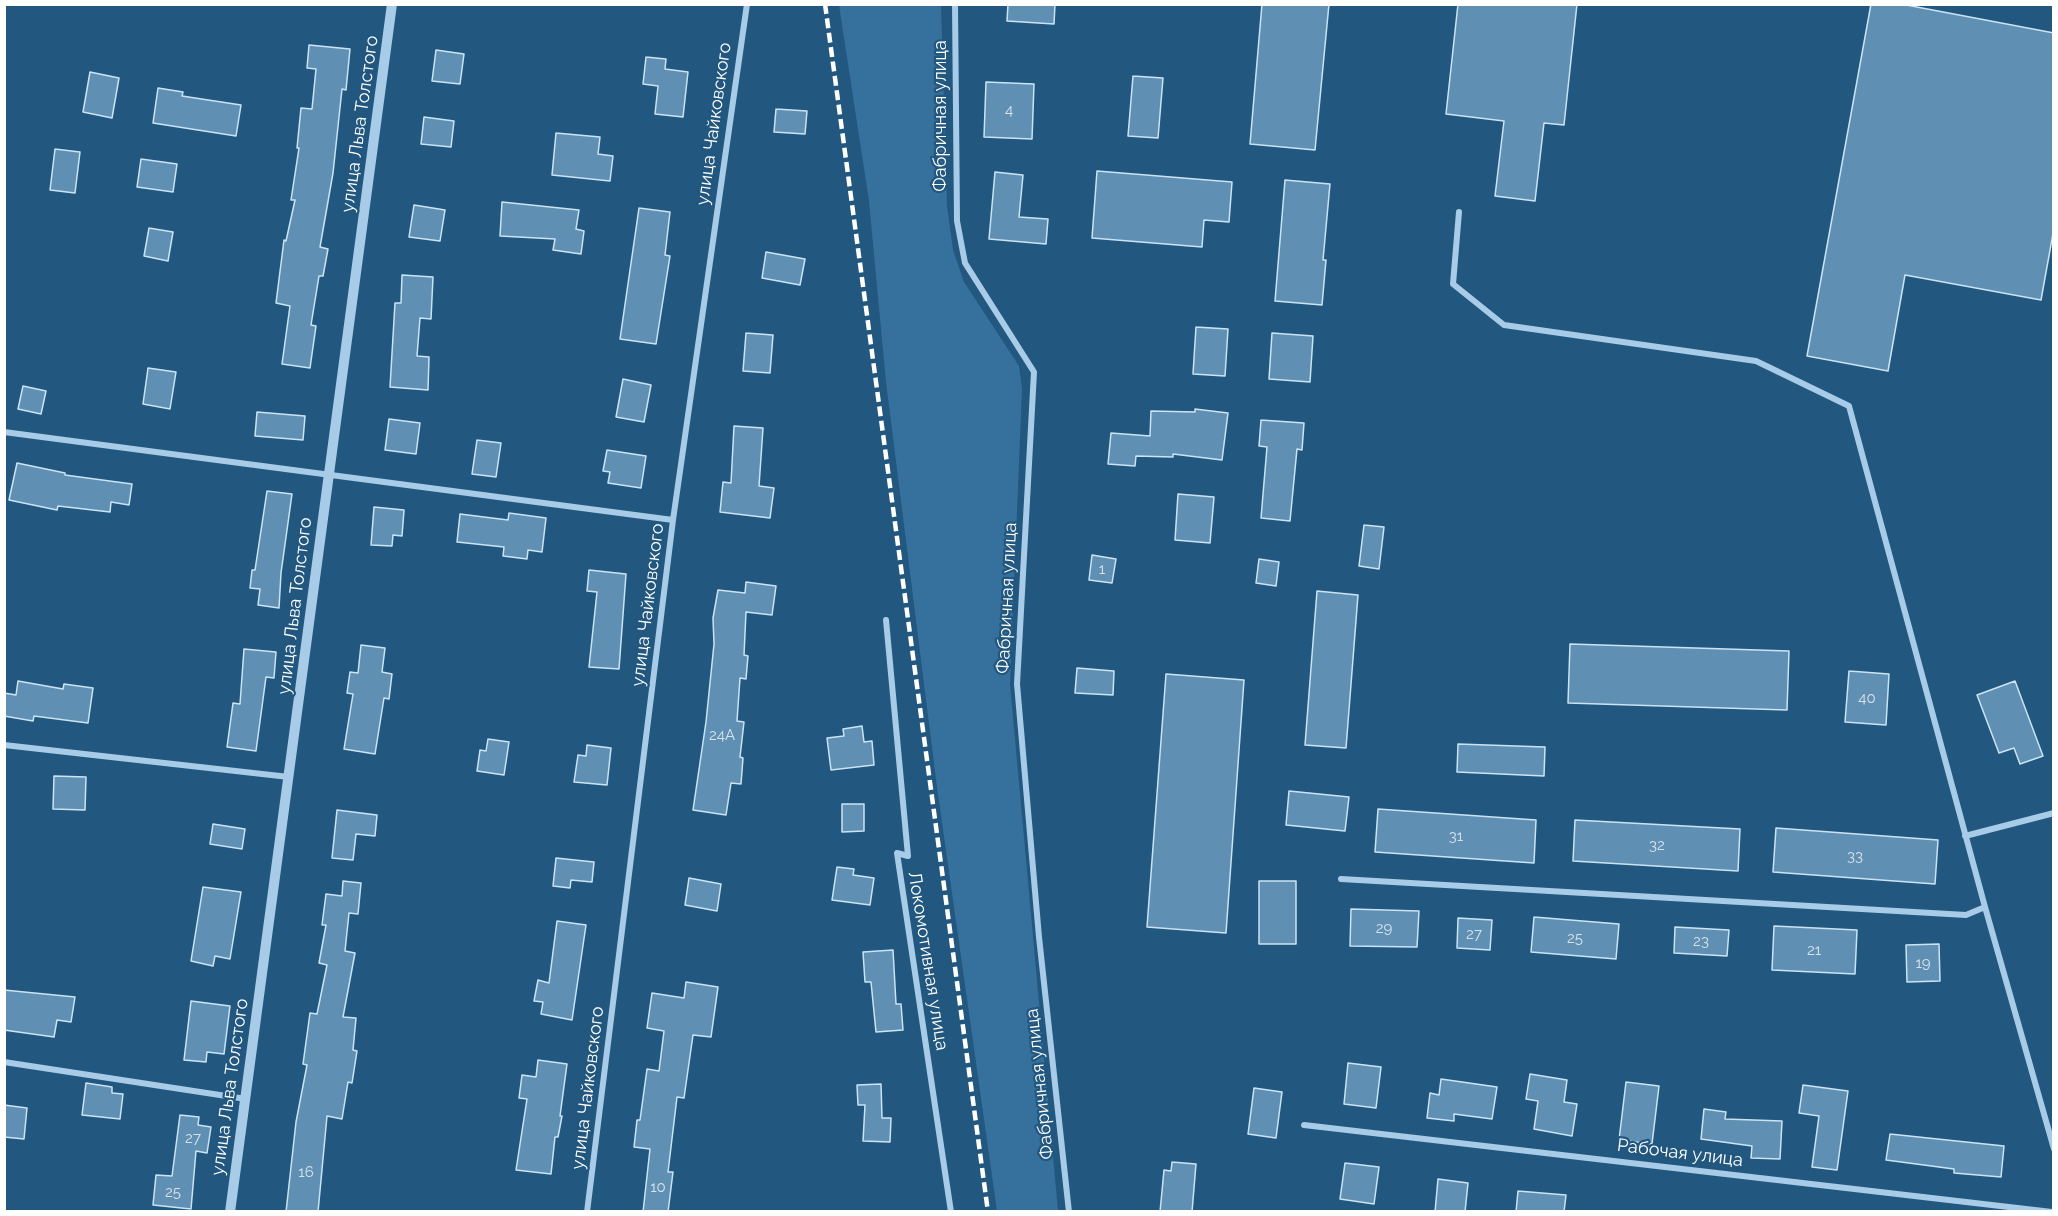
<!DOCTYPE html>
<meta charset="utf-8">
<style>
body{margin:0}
#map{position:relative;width:2058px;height:1216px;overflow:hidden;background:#22577f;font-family:Raleway,sans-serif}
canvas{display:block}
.frame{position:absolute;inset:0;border:6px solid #fff;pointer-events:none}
</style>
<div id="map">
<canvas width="2058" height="1216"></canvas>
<div class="frame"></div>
</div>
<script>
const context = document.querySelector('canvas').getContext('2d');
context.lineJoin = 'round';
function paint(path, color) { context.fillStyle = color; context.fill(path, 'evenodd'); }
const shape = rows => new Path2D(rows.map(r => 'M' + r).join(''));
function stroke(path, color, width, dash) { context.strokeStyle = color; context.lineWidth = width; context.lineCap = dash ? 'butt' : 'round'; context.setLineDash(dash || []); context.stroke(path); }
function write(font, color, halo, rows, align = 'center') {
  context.font = font + ' Raleway,sans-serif'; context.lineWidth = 4.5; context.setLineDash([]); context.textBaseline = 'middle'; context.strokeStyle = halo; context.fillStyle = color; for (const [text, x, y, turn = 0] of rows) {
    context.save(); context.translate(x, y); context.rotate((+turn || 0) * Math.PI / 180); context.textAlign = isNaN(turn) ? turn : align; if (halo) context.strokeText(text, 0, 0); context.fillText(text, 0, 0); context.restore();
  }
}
paint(shape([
 [839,5,941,5,947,206,953,250,964,282,1019,366,1022,389,1010,684,1058,1211,997,1211,937,787,886,382,869,201]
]), '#36719d');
const building = shape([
 [1008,4,1055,4,1054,24,1007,21,1008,4],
 [1262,4,1329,4,1315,150,1250,144,1262,4],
 [1458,4,1577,4,1564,125,1544,123,1535,201,1495,196,1504,121,1446,114,1458,4],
 [1871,4,1901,4,2054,33,2054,228,2041,300,1905,275,1888,371,1807,356,1871,4],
 [309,45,350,49,346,90,342,89,333,173,320,247,328,249,323,276,319,276,311,325,316,326,310,368,282,364,290,306,276,303,284,240,286,241,295,200,291,200,299,148,297,148,301,108,312,109,316,69,307,68,309,45],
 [436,50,464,54,460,84,432,81,436,50],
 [646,57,666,59,665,69,688,72,683,117,655,114,658,86,643,84,646,57],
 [90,72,119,78,112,118,83,112,90,72],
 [1133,76,1163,78,1158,138,1128,136,1133,76],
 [986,82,1034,84,1032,139,984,137,986,82],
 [158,88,183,92,182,96,241,105,236,136,153,123,158,88],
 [776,109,807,111,805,134,774,132,776,109],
 [424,117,454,121,451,147,421,144,424,117],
 [556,133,600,137,598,154,613,156,610,181,552,175,556,133],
 [55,149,80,152,75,193,50,190,55,149],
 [141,159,177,164,173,192,137,187,141,159],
 [1097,171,1232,182,1229,222,1204,220,1202,247,1092,238,1097,171],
 [995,172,1023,175,1019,217,1048,219,1046,244,989,239,995,172],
 [1285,180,1330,184,1323,260,1326,260,1322,305,1275,301,1285,180],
 [502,202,579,210,576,229,584,231,581,254,553,250,555,239,500,236,502,202],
 [414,205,445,210,440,241,409,237,414,205],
 [639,208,670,212,665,255,670,256,656,344,620,339,639,208],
 [149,228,173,232,168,261,144,256,149,228],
 [766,252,805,259,800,285,762,278,766,252],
 [402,275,433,277,431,319,420,318,417,356,429,357,428,390,390,387,395,303,401,303,402,275],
 [1196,327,1228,329,1225,376,1193,374,1196,327],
 [746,333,773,335,770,373,743,371,746,333],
 [1272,333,1313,336,1310,382,1269,379,1272,333],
 [148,368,176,372,170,409,143,404,148,368],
 [623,379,651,385,644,422,616,417,623,379],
 [23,386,46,391,41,414,18,409,23,386],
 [1195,409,1228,413,1222,460,1173,454,1173,457,1136,456,1135,466,1108,464,1111,433,1150,436,1151,411,1195,412,1195,409],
 [257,412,305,416,303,440,255,436,257,412],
 [389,419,420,423,416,454,385,450,389,419],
 [1261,420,1304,423,1302,450,1297,449,1290,521,1261,518,1267,447,1259,446,1261,420],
 [734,426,763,428,759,486,774,488,770,518,720,512,723,482,731,483,734,426],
 [477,440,501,443,496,477,472,474,477,440],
 [607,450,646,456,641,488,608,483,610,472,603,471,607,450],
 [17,463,65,473,65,475,132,484,129,505,111,502,110,512,58,506,57,510,9,500,17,463],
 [267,491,292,494,281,573,279,608,258,605,260,589,250,588,252,570,255,570,267,491],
 [1178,494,1214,497,1210,543,1175,540,1178,494],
 [374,507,404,510,402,536,393,535,392,546,371,545,374,507],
 [509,513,546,518,542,552,528,550,527,559,503,556,504,547,457,542,460,514,508,520,509,513],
 [1364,525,1384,527,1379,569,1359,566,1364,525],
 [1092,555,1116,559,1112,583,1089,580,1092,555],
 [1259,559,1279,562,1276,586,1256,583,1259,559],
 [589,570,626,574,619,669,589,667,597,592,587,591,589,570],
 [746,582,776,586,772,615,746,612,744,655,748,656,746,679,740,678,737,721,744,722,740,757,743,758,741,784,731,783,726,815,693,810,706,722,714,644,713,618,718,590,745,593,746,582],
 [1317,591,1358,595,1346,748,1305,745,1317,591],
 [1570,644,1789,651,1787,710,1568,703,1570,644],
 [361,645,385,648,382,672,392,674,389,699,384,698,375,754,344,749,353,694,347,693,350,672,358,673,361,645],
 [244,649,276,652,274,678,266,677,256,751,227,747,233,703,240,704,244,649],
 [1077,668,1114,671,1113,695,1075,693,1077,668],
 [1849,671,1889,674,1886,725,1845,722,1849,671],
 [1166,674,1244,680,1226,933,1147,927,1166,674],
 [18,681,63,689,64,684,93,688,88,723,34,716,33,721,4,716,4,693,16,695,18,681],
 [2015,681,2043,756,2020,764,2014,748,1999,753,1977,695,2015,681],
 [862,726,864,742,872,741,874,765,831,770,827,738,844,736,843,729,862,726],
 [488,739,509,742,504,775,477,771,480,750,486,751,488,739],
 [1458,744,1545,747,1544,776,1457,772,1458,744],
 [587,745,611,748,607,785,574,782,578,755,586,756,587,745],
 [54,776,86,777,85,810,53,809,54,776],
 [1289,791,1349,797,1345,831,1286,825,1289,791],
 [842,804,864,804,864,831,842,832,842,804],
 [1378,809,1536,820,1534,863,1375,852,1378,809],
 [337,810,377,815,375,836,356,834,353,860,332,858,337,810],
 [1575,820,1740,829,1738,871,1573,861,1575,820],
 [213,824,245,829,242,849,210,844,213,824],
 [1776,828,1938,840,1935,884,1773,872,1776,828],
 [556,858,594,862,592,882,571,880,570,888,553,886,556,858],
 [837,867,854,869,853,875,874,878,870,905,832,900,837,867],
 [689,878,721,884,717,911,685,905,689,878],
 [343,881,361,883,358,914,349,913,345,951,355,953,343,1017,356,1018,353,1050,357,1051,352,1083,348,1082,342,1119,327,1116,318,1212,286,1212,296,1122,307,1065,303,1064,310,1013,317,1014,327,965,319,963,326,925,322,925,326,894,342,896,343,881],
 [1259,881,1296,881,1296,944,1259,944,1259,881],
 [203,887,241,892,230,959,215,956,213,966,191,961,203,887],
 [1351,909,1419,911,1417,947,1350,946,1351,909],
 [1534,917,1619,924,1616,959,1531,952,1534,917],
 [1458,918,1492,920,1490,950,1457,948,1458,918],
 [557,921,586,925,572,1020,541,1014,543,1002,534,1001,538,980,549,983,557,921],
 [1774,926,1857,930,1855,974,1772,970,1774,926],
 [1675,927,1729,930,1727,956,1674,953,1675,927],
 [1939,944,1940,981,1907,982,1906,945,1939,944],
 [893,950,896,1004,901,1004,903,1030,876,1032,871,982,865,982,863,952,893,950],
 [686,982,718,987,711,1037,693,1035,684,1098,677,1097,668,1172,673,1172,668,1212,643,1212,650,1149,634,1147,637,1120,640,1120,647,1069,659,1071,664,1031,647,1028,652,993,684,998,686,982],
 [4,990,75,997,71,1022,57,1020,54,1037,4,1030,4,990],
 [191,1001,230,1006,224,1054,207,1052,206,1062,184,1060,191,1001],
 [538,1060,567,1064,560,1116,562,1116,558,1137,555,1137,551,1174,516,1170,527,1099,519,1098,522,1075,536,1077,538,1060],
 [1348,1063,1381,1067,1376,1108,1344,1104,1348,1063],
 [1530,1074,1567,1080,1564,1102,1577,1104,1572,1136,1534,1129,1538,1101,1526,1099,1530,1074],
 [1441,1079,1497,1087,1492,1119,1454,1114,1454,1121,1427,1118,1430,1093,1439,1095,1441,1079],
 [1626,1082,1659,1086,1652,1144,1619,1140,1626,1082],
 [86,1083,112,1087,112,1093,123,1094,120,1119,82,1115,86,1083],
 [881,1084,882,1118,891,1118,890,1142,863,1141,865,1105,858,1105,857,1085,881,1084],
 [1803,1085,1848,1091,1837,1170,1812,1167,1819,1116,1799,1113,1803,1085],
 [1254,1088,1282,1092,1276,1138,1248,1134,1254,1088],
 [4,1105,27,1108,24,1139,4,1137,4,1105],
 [1704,1109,1726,1112,1725,1119,1782,1121,1780,1159,1751,1158,1752,1146,1701,1139,1704,1109],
 [180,1115,199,1117,198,1125,211,1127,207,1153,196,1151,191,1209,153,1205,156,1175,172,1176,180,1115],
 [1890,1134,2004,1146,2001,1177,1954,1173,1954,1169,1886,1160,1890,1134],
 [1172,1162,1196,1164,1192,1212,1160,1212,1164,1170,1171,1171,1172,1162],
 [1345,1163,1379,1167,1374,1204,1340,1199,1345,1163],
 [1438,1179,1468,1183,1465,1212,1435,1212,1438,1179],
 [1518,1191,1566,1195,1564,1212,1516,1212,1518,1191]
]);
paint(building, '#5f8fb2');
stroke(building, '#cbe4f5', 1.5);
stroke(shape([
 [955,4,957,221,965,263,1034,372,1017,684,1039,937,1069,1212],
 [1459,212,1453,284,1504,325,1756,361,1849,406,1985,907,2054,1149],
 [4,432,673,520],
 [886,620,908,856,897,853,951,1212],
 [4,745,289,777],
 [1965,836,2054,813],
 [1341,879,1966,915,1985,907],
 [4,1062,246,1099],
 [1304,1125,2052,1212],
 [587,1212,673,520,747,4]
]), '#a8cce7', 6);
stroke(shape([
 [230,1212,392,4]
]), '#a8cce7', 10);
stroke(shape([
 [825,4,988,1212]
]), '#fff', 4.5, [10, 4.5]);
write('15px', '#d7e3ec', null, [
 ["4",1009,110],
 ["1",1102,569],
 ["40",1867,698],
 ["24А",722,735],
 ["31",1456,836],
 ["32",1657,845],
 ["33",1855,856],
 ["29",1384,928],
 ["27",1474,934],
 ["25",1575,938],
 ["23",1701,941],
 ["21",1814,950],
 ["19",1923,963],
 ["27",193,1138],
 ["16",306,1172],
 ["10",658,1187],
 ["25",173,1192]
]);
write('18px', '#fff', '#22577f', [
 ["Фабричная улица",941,116,-90],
 ["улица Льва Толстого",360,124,-82],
 ["улица Чайковского",714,124,-82],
 ["Фабричная улица",1007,598,-87],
 ["улица Чайковского",648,605,-83],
 ["улица Льва Толстого",295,606,-83],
 ["Локомотивная улица",928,961,81],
 ["Фабричная улица",1040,1084,-96],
 ["улица Льва Толстого",230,1087,-82],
 ["улица Чайковского",588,1088,-83],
 ["Рабочая улица",1680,1153,7]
]);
</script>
